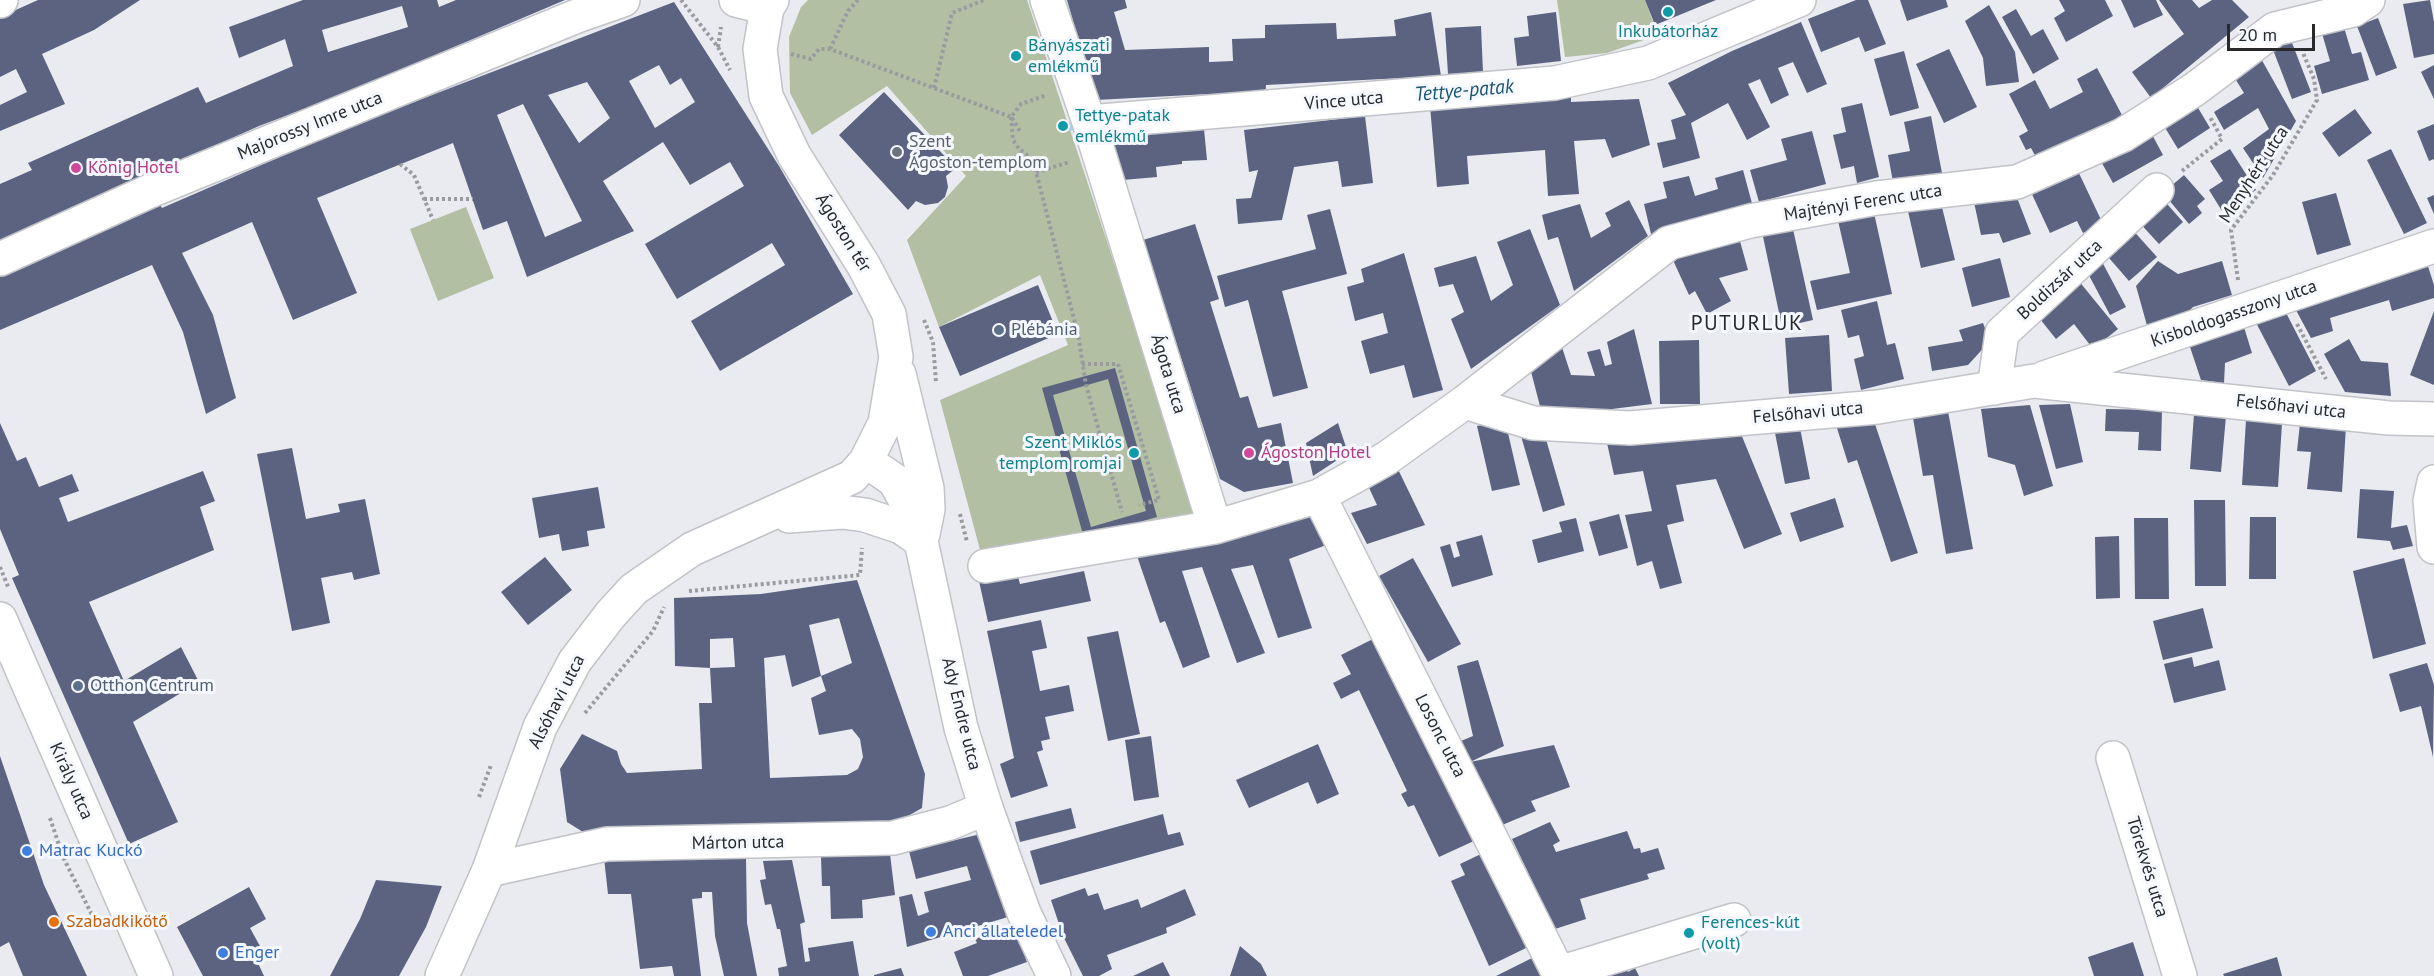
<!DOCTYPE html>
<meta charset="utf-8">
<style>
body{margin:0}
#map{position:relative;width:2434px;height:976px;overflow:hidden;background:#e9ebf1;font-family:"PT Sans",sans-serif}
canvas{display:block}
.scale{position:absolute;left:2227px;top:24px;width:88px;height:27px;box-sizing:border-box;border:3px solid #28292b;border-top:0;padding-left:8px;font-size:18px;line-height:21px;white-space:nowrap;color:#28292b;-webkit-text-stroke:4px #f6f8ff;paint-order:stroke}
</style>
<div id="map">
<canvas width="2434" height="976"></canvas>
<div class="scale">20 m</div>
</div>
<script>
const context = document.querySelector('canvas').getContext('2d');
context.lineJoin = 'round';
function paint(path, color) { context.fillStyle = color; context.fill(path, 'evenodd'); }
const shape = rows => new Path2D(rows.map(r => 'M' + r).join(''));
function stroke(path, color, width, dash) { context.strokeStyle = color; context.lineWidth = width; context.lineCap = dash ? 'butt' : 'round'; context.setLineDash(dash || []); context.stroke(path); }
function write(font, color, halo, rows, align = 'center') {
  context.font = font + ' "PT Sans",sans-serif'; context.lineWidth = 6; context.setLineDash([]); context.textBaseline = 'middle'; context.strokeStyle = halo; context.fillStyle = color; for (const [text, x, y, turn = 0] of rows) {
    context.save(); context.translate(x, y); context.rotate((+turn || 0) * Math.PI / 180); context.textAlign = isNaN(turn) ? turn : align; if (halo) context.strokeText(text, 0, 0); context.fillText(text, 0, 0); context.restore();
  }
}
paint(shape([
 [808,0,1027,0,1200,522,983,561,940,400,1068,345,1040,275,939,327,907,240,966,176,887,86,812,135,790,93,789,37,801,7],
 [1557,0,1645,0,1658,35,1607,53,1565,57],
 [466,207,494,278,438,301,410,229]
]), '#b2bfa3');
stroke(shape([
 [1063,126,1083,126]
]), '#afd1e8', 9);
paint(shape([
 [38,0,140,0,94,30,42,54,65,104,0,131,0,105,27,92,16,69,0,77,0,17],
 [303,0,437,0,439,7,456,0,565,0,341,95,259,126,0,242,0,184,32,170,28,163,198,87,206,103,293,66,285,39,239,58,229,27],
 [402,6,408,27,328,52,322,30],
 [1067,0,1125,0,1127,8,1114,12,1125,50,1209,47,1209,62,1233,61,1232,39,1265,38,1265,25,1336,23,1337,39,1396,36,1394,20,1431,12,1441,76,1266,85,1265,99,1209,102,1209,94,1096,100],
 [1645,0,1716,0,1655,25],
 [1856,0,1868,0,1886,44,1865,52,1859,37,1821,52,1808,19],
 [1900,0,1946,0,1948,7,1907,21],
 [2059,0,2105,0,2113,16,2066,42,2054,18,2065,11],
 [2121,0,2156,0,2163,15,2134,28],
 [2159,0,2192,0,2199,8,2212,0,2232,0,2249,17,2151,98,2132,72,2184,34],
 [2430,0,2434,22,2434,54,2414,58,2403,4],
 [674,2,779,166,853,294,720,371,691,321,785,265,772,243,677,299,645,244,744,186,730,162,690,185,663,142,603,181,634,231,527,277,507,221,483,230,453,143,317,198,357,293,293,320,252,222,182,253,213,315,236,398,206,414,183,332,152,265,0,330,0,274,158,201,162,208,349,127],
 [659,65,670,85,681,78,695,102,655,128,629,81],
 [587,82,610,118,579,143,548,95],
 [523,104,582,221,545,237,497,115],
 [1989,5,2015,52,2019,82,1986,86,1983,58,1965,21],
 [2016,9,2031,36,2043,29,2059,59,2033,74,2002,17],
 [1556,12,1561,61,1517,66,1514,38,1529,36,1527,16],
 [2378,18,2397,68,2376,76,2357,26],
 [1801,22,1827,84,1807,93,1793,62,1778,68,1789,95,1771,104,1760,79,1748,84,1770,127,1747,140,1728,103,1691,123,1700,158,1663,168,1657,143,1676,139,1671,120,1686,115,1668,83,1732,51],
 [2343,24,2352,54,2361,52,2369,80,2322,94,2314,66,2330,61,2321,30],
 [1481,26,1483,72,1448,74,1445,28],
 [2289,35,2311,92,2292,99,2270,42],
 [1949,49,1977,107,1944,123,1916,64],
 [1904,51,1919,108,1890,116,1874,59],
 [2259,55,2296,121,2263,178,2243,148,2269,129,2258,108,2224,130,2214,112,2244,93,2231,72],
 [2434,65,2434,99,2421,72],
 [2097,68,2123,117,2039,163,2031,148,2026,150,2019,136,2028,131,2009,94,2035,80,2050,109,2083,92,2077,79],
 [884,92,956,168,946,176,948,187,945,197,938,203,925,205,916,201,908,210,839,135],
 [1571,95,1571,102,1639,99,1650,145,1612,158,1605,139,1574,141,1579,194,1548,196,1545,150,1467,156,1469,184,1437,187,1430,106],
 [2194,101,2210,128,2178,149,2161,121],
 [1862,103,1879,177,1857,183,1854,166,1841,169,1833,135,1846,132,1841,108],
 [2355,109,2372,133,2339,157,2322,133],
 [1365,116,1373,183,1342,187,1338,161,1294,167,1282,220,1238,224,1236,199,1251,198,1258,170,1249,172,1244,130],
 [1931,116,1942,173,1893,182,1888,155,1910,151,1904,122],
 [2434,124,2434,159,2429,161,2417,131],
 [1204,129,1207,160,1182,161,1182,164,1156,167,1157,177,1123,180,1111,145,1115,135],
 [2149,129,2163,155,2113,183,2098,156],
 [1812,131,1826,184,1759,202,1750,170,1787,160,1781,139],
 [2230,149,2256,190,2222,211,2209,190,2223,181,2210,161],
 [2391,149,2427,223,2404,234,2367,160],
 [2077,169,2103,224,2083,233,2077,221,2050,233,2030,190],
 [1743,170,1753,207,1651,234,1644,204,1667,198,1663,182,1689,176,1695,196,1718,189,1715,178],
 [2184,175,2205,199,2197,206,2202,213,2189,224,2163,193],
 [2336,193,2351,245,2317,255,2302,202],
 [2016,195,2031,234,2003,243,1999,233,1981,235,1974,202],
 [2434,195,2434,214,2427,198],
 [2161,197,2183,222,2159,244,2136,219],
 [1940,199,1955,260,1921,268,1907,207],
 [1629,200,1648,236,1574,291,1558,237,1548,240,1542,215,1580,204,1591,238,1611,226,1605,213],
 [1872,204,1892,294,1817,310,1810,281,1850,273,1836,212],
 [1330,209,1347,274,1282,291,1308,388,1273,397,1248,300,1225,307,1217,276,1316,249,1307,215],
 [1791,220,1813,320,1782,327,1761,227],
 [1195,224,1219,299,1210,302,1240,398,1248,396,1258,428,1281,423,1293,483,1244,492,1220,479,1143,240],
 [2130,227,2157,257,2129,281,2103,251],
 [1530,229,1560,305,1471,369,1451,319,1464,312,1453,284,1439,287,1434,268,1476,256,1491,301,1513,285,1497,242],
 [1738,234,1748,270,1719,278,1731,301,1707,314,1695,291,1689,295,1672,258],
 [1404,253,1443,390,1413,398,1404,365,1370,374,1361,341,1388,333,1383,313,1355,321,1347,287,1364,282,1361,269],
 [2425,257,2434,285,2434,298,2392,311,2389,300,2330,318,2333,331,2311,338,2290,299],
 [2000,258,2010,297,1972,307,1962,268],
 [2100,258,2126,307,2110,315,2084,266],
 [2158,261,2178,274,2222,261,2232,295,2193,307,2180,320,2148,329,2136,286],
 [2078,280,2118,329,2093,349,2074,324,2056,339,2036,314],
 [1038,285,1058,334,960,376,939,327],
 [1877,301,1887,345,1895,343,1904,379,1861,390,1854,359,1864,356,1859,335,1848,338,1841,310],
 [2281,303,2316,371,2289,386,2252,315],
 [2434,311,2434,385,2410,375],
 [1983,323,1990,341,1968,365,1932,371,1928,347,1963,341,1959,330],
 [2243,324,2252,353,2225,363,2224,383,2201,380,2188,341],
 [1634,329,1652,404,1596,411,1541,410,1528,360,1559,338,1571,375,1595,376,1587,352,1600,349,1605,366,1612,364,1607,342],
 [1829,335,1832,391,1789,394,1785,338],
 [2349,339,2361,361,2388,363,2391,396,2345,392,2324,354],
 [1699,340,1700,404,1660,404,1659,341],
 [1115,368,1157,517,1084,538,1042,388],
 [1108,379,1146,511,1091,527,1053,395],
 [2070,404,2083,462,2056,469,2039,405],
 [2030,405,2053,486,2024,496,2015,465,1988,457,1981,409],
 [2106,409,2162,410,2161,451,2138,450,2139,432,2105,431],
 [1948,411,1973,549,1946,554,1933,475,1923,476,1913,418],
 [2194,414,2226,416,2221,472,2190,469],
 [1505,420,1520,485,1492,491,1477,426],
 [2246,420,2282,423,2278,487,2242,485],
 [0,423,17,461,26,457,39,487,72,474,79,491,59,498,68,522,203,471,215,501,200,507,214,550,89,602,124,681,181,647,199,682,133,722,178,822,129,844,12,578,19,575,0,529],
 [1338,423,1348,453,1313,476,1306,443],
 [2300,423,2346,426,2342,492,2307,489,2311,452,2297,451],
 [1875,424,1918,553,1891,562,1857,460,1848,463,1836,425],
 [1800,428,1810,479,1785,484,1775,433],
 [1543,429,1565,505,1543,512,1521,436],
 [1739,429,1782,534,1744,549,1716,479,1676,485,1684,521,1667,525,1682,583,1660,589,1652,561,1637,566,1625,515,1652,511,1643,471,1614,475,1607,443],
 [292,448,306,519,340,512,338,504,365,499,380,574,354,580,352,572,321,578,330,623,292,631,257,454],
 [1394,461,1425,525,1367,544,1351,513,1377,505,1364,477],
 [598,487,605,528,587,531,589,546,562,551,559,534,539,538,532,498],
 [2360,489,2394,491,2391,528,2407,525,2413,546,2393,550,2390,541,2357,538],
 [1835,498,1844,527,1800,542,1790,513],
 [2194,500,2225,500,2226,586,2195,586],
 [1317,512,1329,544,1289,559,1312,628,1278,638,1253,565,1231,569,1265,653,1237,663,1202,567,1182,571,1210,657,1183,668,1165,621,1160,623,1136,553,1277,527],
 [1619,514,1628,548,1599,556,1589,522],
 [2250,517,2276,517,2276,579,2249,579],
 [1576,518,1584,551,1538,563,1532,540,1562,532,1559,522],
 [2134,518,2168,518,2169,599,2135,599],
 [1482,535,1493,575,1452,587,1440,547,1450,544,1454,558,1460,556,1456,542],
 [2119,536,2120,598,2096,599,2095,537],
 [545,557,572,590,528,625,501,592],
 [1413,558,1461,644,1428,662,1379,576],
 [2404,558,2426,644,2373,659,2353,571],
 [1084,571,1091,601,988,622,979,581,1017,573,1020,584],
 [857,580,925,774,922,808,899,821,774,827,583,832,567,822,560,769,582,734,617,751,621,764,627,773,702,769,699,703,712,703,710,668,735,667,733,638,710,639,710,668,675,666,674,598,761,594],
 [839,618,852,663,821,676,826,691,811,698,819,735,852,729,860,739,863,757,858,769,847,775,770,778,764,658,785,655,792,687,821,676,809,625],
 [2203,608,2213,648,2163,660,2153,621],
 [1041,620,1047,648,1032,651,1040,691,1069,685,1074,711,1045,717,1050,739,1041,741,1043,750,1037,752,1048,786,1011,798,1000,764,1014,758,987,631],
 [1118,631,1140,734,1108,741,1087,637],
 [1379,636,1476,840,1439,857,1414,805,1408,807,1401,794,1407,791,1359,690,1341,699,1333,683,1351,674,1341,655],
 [2192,657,2194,667,2219,660,2226,690,2174,703,2164,664],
 [1478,660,1504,746,1470,762,1461,741,1473,736,1457,666],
 [2427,663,2434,685,2433,757,2421,706,2400,712,2389,674],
 [1151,736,1159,797,1134,801,1125,740],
 [1318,744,1339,794,1317,804,1308,782,1249,808,1236,780],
 [1554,745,1570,787,1531,801,1536,811,1502,825,1470,762],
 [0,756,44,885,87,976,23,976,9,942,0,947],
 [1071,808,1076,828,1020,842,1015,822],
 [1163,814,1168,835,1180,832,1184,845,1040,885,1030,851],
 [1550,822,1560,841,1553,845,1556,852,1627,831,1634,849,1640,848,1641,853,1658,848,1665,869,1647,874,1649,879,1580,899,1586,919,1555,929,1512,839],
 [985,833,1008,917,907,947,899,897,912,894,918,916,929,912,924,892,971,880,967,866,916,879,909,851],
 [1483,853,1526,948,1489,966,1451,881,1465,875,1460,864],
 [890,854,895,895,862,900,863,918,831,919,830,886,822,886,821,857],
 [604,858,746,859,747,923,757,976,724,976,715,936,712,892,702,892,702,898,692,899,701,976,674,976,672,966,640,969,631,894,608,894],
 [792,860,805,922,800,924,805,962,810,961,808,948,853,941,859,976,779,976,778,968,787,966,780,929,777,929,771,904,765,905,760,880,766,879,763,861],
 [376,880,442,886,426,927,399,976,330,976,360,919],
 [249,887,266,919,250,928,266,957,257,961,264,976,203,976,177,927],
 [1085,888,1088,896,1098,893,1104,910,1138,899,1141,908,1185,889,1196,915,1166,928,1167,933,1107,955,1112,969,1099,976,1083,976,1063,936,1051,900],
 [1014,925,1027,962,988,976,963,976,954,952,977,943,975,939],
 [2133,942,2144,976,2094,976,2088,957],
 [1240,946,1261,964,1267,976,1230,976],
 [2277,957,2282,976,2224,976,2223,974],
 [1532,958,1542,976,1496,976],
 [1163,962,1170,976,1133,976],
 [1623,963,1628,972,1635,968,1639,976,1603,976],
 [901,968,904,976,874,976,874,975]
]), '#5b6380');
const minor = shape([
 [736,0,767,8],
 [1047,0,1089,122,1215,527],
 [0,1,1,0],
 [1089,122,1555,83,1648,63,1799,0],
 [0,259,150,191,577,16,623,0],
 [2044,378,2434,246],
 [1994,388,2002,333,2157,190],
 [1465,402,1533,423,1630,428,1878,407,2034,381,2389,418,2434,419],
 [2434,482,2430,501,2434,547],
 [1319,496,1560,976],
 [985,566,1215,527,1319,496,1387,458,1465,402,1669,243,1750,221,1877,198,2017,182,2123,135,2195,89,2275,29,2353,10,2368,0],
 [0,619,156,976],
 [2113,758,2180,976],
 [489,870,607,844,893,838,950,823,986,808],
 [1559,973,1734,920]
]);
const tertiary = shape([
 [899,374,927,488,928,509,923,534],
 [866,461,894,480,907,503,921,541,961,728,986,808,1024,913,1054,976],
 [789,516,842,512,865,515,901,527,921,541],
 [442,976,489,870,540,727,575,661,611,614,634,589,692,549,852,477,866,461,885,423,896,357,889,314,864,266,794,155,766,96,760,49,767,8,772,0]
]);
stroke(minor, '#c1c3c9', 36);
stroke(tertiary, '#c1c3c9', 36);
stroke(shape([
 [681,0,718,47,730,70],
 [718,47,721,27],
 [830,49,848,11,858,0],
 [791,54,811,59,819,49,830,49,1011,117,1021,104,1047,95],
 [934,88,952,13,984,0],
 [1011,117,1013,140,1019,149,1030,157,1036,172,1078,334,1086,385,1122,512],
 [1012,118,1021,133],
 [400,164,414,175,433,220],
 [2182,171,2222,139,2210,117],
 [1036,172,1070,162],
 [424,199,473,199],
 [2238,280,2231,230,2273,175,2317,100,2314,79,2303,53],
 [924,320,933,342,936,383],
 [2297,324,2326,379],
 [1082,364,1118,364,1159,500,1139,505],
 [960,514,967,542],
 [0,567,9,589],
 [689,591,860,575,862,548],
 [585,713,653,631,664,607],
 [479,797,491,765],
 [50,818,63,857,95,921]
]), '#999b9f', 4, [3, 3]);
stroke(minor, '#fff', 33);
stroke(tertiary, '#fff', 33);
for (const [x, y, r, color] of [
 [1668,12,6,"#0f9aa8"],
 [1016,56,6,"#0f9aa8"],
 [1063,126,6,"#0f9aa8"],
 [897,152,6,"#6b7280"],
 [76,168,6,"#d1479c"],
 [999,330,6,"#5c6f8a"],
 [1134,453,6,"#0f9aa8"],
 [1249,453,6,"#d1479c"],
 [78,686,6,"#5c6f8a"],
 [27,851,6,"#3f7fe0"],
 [54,922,6,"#e8710a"],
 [931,932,6,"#3f7fe0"],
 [1689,933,6,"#0f9aa8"],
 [223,953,6,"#3f7fe0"]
]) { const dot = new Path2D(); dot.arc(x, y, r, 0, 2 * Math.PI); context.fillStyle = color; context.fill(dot); stroke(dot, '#f6f8ff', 2); }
write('18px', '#0d838f', '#f6f8ff', [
 ["Inkubátorház",1668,32,"center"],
 ["Bányászati",1028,46],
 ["emlékmű",1028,67],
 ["Tettye-patak",1075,116],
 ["emlékmű",1075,137],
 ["Szent Miklós",1122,443,"right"],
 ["templom romjai",1122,464,"right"],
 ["Ferences-kút",1701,923],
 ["(volt)",1701,944]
], 'left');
write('18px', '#28292b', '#f6f8ff', [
 ["Vince utca",1344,101,-5],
 ["Majorossy Imre utca",310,126,-22],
 ["Menyhért utca",2254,175,-57],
 ["Majtényi Ferenc utca",1863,203,-9],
 ["Ágoston tér",843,233,58],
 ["Boldizsár utca",2060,280,-43],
 ["Kisboldogasszony utca",2234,314,-19],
 ["Ágota utca",1168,374,73],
 ["Felsőhavi utca",2291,407,6],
 ["Felsőhavi utca",1808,413,-5],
 ["Alsóhavi utca",557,702,-63],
 ["Ady Endre utca",961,714,76],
 ["Losonc utca",1440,736,63],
 ["Király utca",71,781,66],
 ["Márton utca",738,843,-1],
 ["Törekvés utca",2147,867,73]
]);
write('18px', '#5b616d', '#f6f8ff', [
 ["Szent",909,142],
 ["Ágoston-templom",909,163]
], 'left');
write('18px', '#b23c85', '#f6f8ff', [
 ["König Hotel",88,168],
 ["Ágoston Hotel",1261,453]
], 'left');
write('18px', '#4e5e75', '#f6f8ff', [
 ["Plébánia",1011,330],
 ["Otthon Centrum",90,686]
], 'left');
write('18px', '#366cbe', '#f6f8ff', [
 ["Matrac Kuckó",39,851],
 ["Anci állateledel",943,932],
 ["Enger",235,953]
], 'left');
write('18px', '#c56008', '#f6f8ff', [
 ["Szabadkikötő",66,922]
], 'left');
write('italic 20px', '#195473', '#f6f8ff', [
 ["Tettye-patak",1464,91,-5]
]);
context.letterSpacing = '1.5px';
write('21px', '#28292b', '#f6f8ff', [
 ["PUTURLUK",1747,324]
]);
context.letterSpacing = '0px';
</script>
